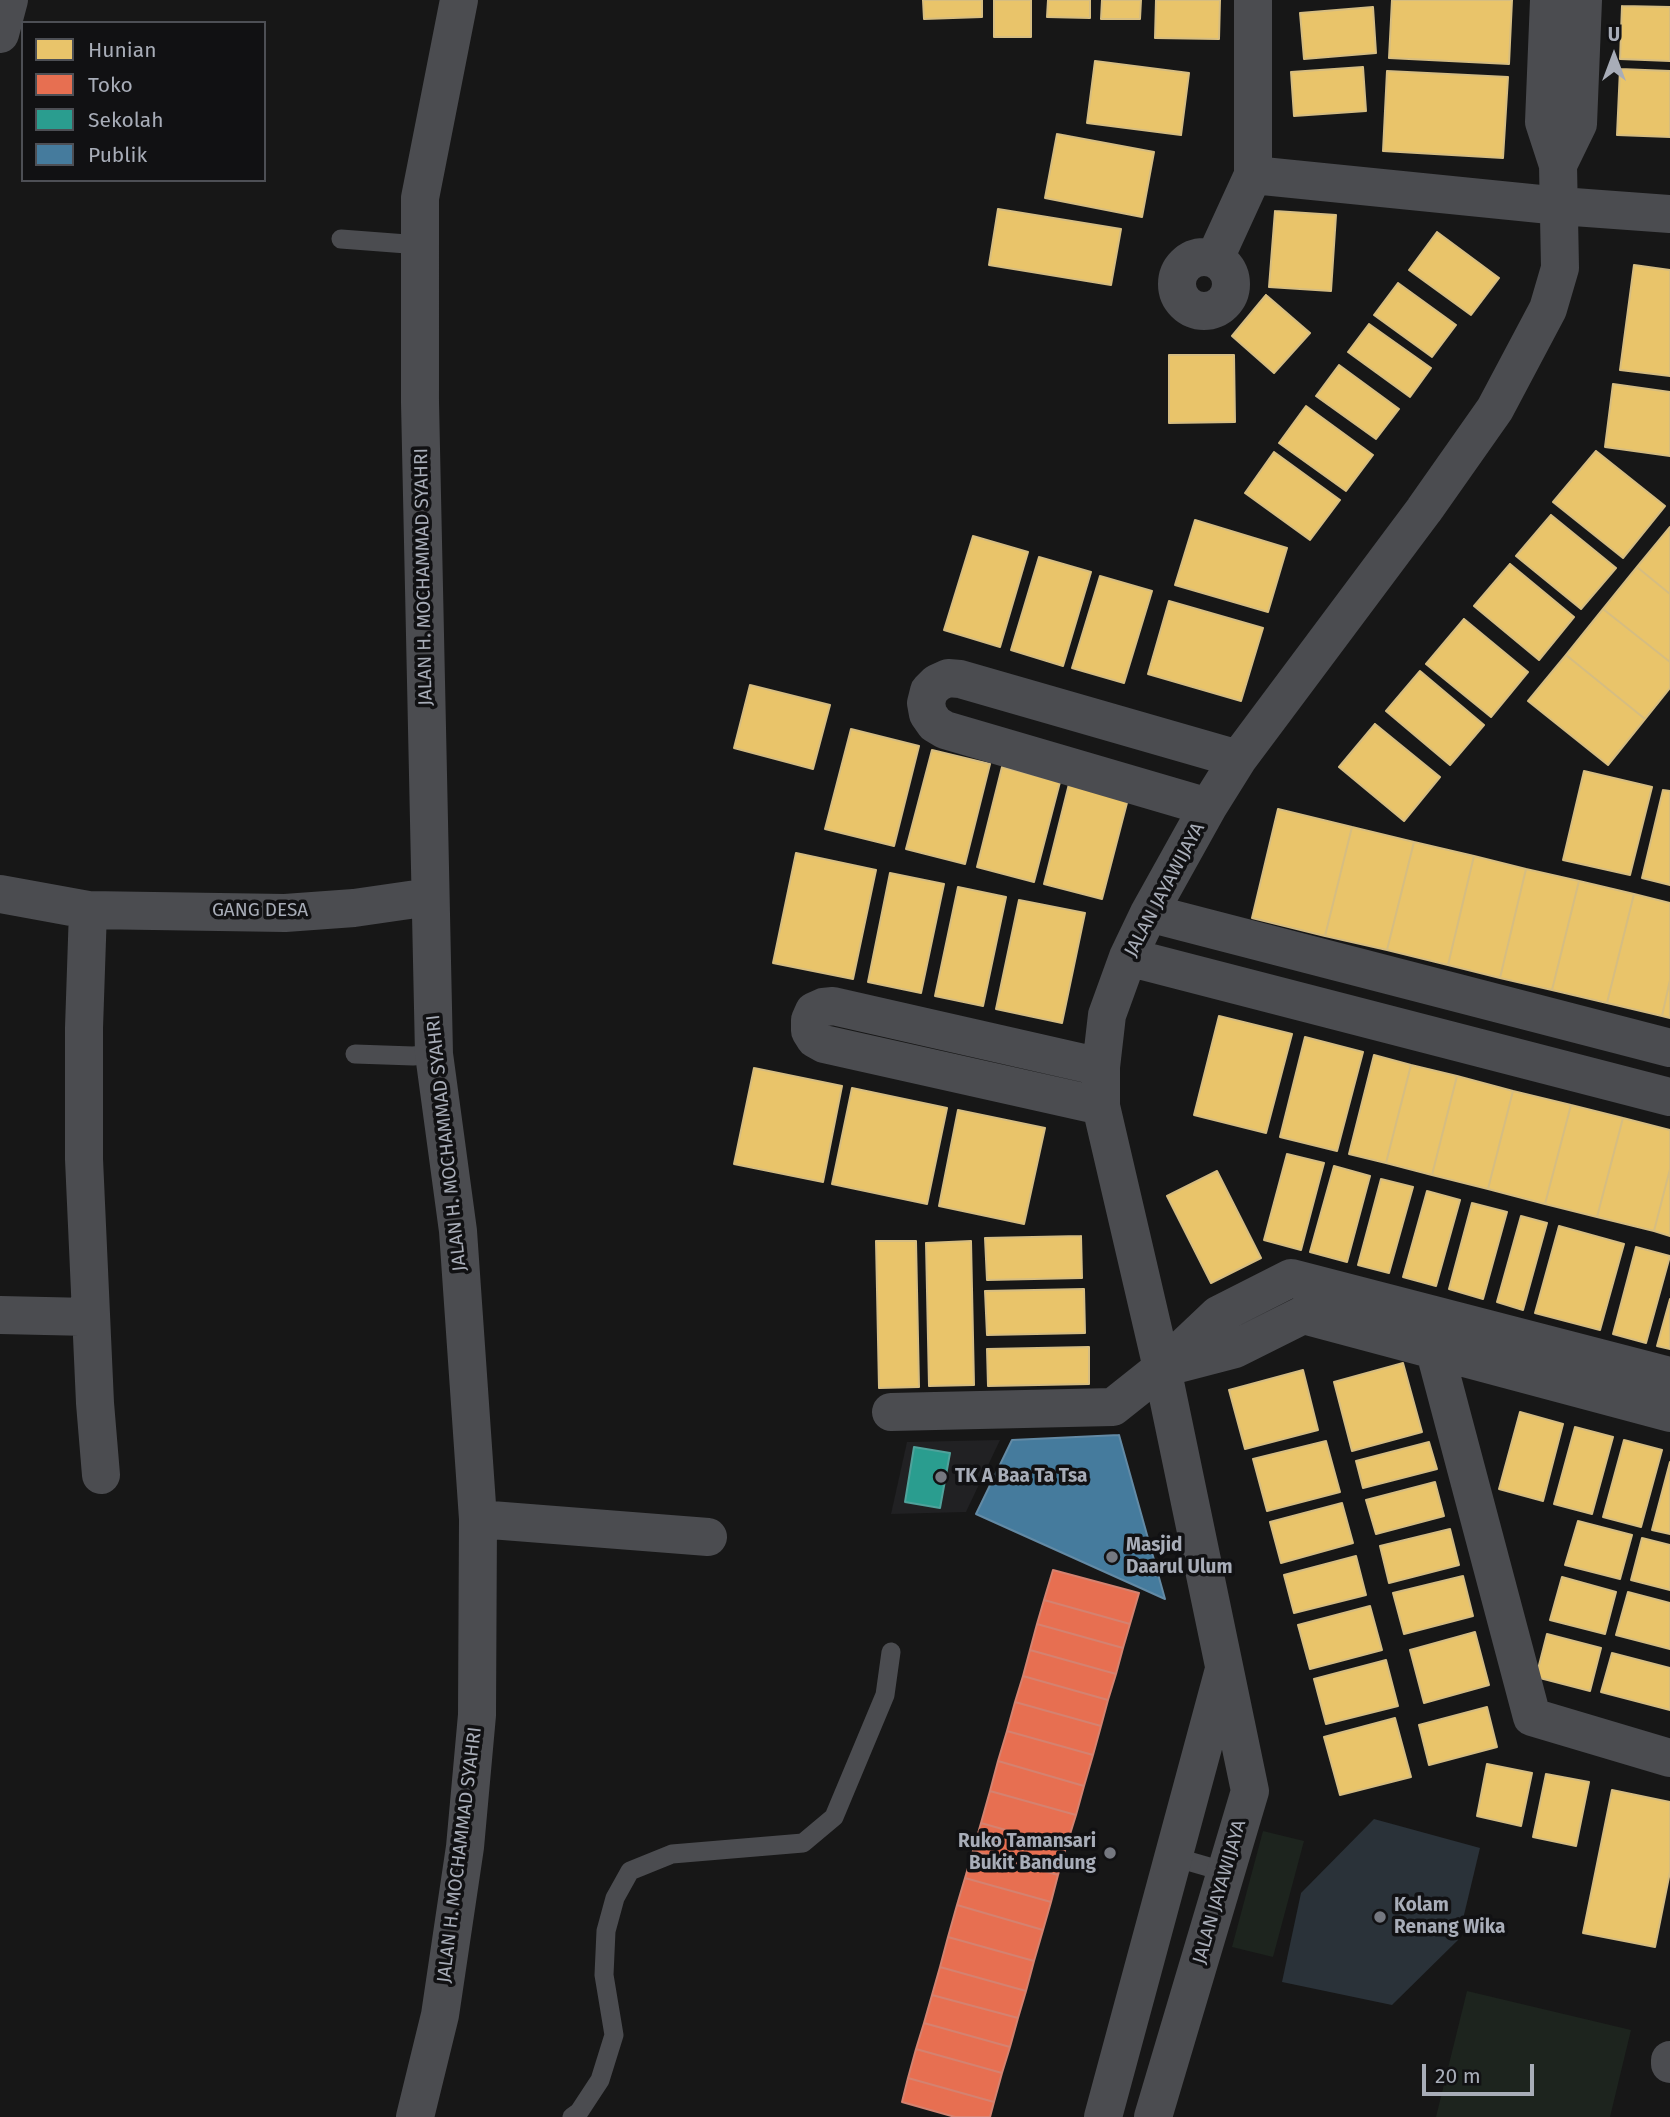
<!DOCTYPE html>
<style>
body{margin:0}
#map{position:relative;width:1670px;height:2117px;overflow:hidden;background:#171717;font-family:"Fira Sans",sans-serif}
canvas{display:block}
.legend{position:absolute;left:21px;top:21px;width:245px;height:161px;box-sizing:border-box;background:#111113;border:2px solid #4d4f55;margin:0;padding:9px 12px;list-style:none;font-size:21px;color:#a8adb8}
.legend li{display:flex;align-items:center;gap:14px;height:35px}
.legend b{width:35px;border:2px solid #4d4f55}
.north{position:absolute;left:1579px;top:21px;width:70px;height:70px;-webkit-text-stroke:5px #111113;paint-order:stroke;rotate:0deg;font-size:19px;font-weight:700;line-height:28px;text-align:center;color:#a8adb8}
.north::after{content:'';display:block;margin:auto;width:24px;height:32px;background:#a8adb8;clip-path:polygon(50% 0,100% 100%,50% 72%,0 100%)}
.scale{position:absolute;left:1422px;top:2064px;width:112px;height:32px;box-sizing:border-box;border:4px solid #a8adb8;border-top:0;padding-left:9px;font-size:21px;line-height:24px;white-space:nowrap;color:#a8adb8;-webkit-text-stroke:5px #111113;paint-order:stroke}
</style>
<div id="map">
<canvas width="1670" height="2117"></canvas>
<ul class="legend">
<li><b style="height:19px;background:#e9c46a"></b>Hunian</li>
<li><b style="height:19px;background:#e76f51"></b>Toko</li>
<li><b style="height:19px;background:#2a9d8f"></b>Sekolah</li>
<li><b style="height:19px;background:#457b9d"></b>Publik</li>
</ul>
<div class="north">U</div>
<div class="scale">20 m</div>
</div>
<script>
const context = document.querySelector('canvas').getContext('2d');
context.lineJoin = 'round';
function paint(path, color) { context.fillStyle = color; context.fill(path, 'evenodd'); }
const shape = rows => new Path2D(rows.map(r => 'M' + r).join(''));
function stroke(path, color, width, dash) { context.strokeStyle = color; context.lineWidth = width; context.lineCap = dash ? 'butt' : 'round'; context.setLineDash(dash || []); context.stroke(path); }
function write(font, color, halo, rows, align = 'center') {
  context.font = font + ' "Fira Sans",sans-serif'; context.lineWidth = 7; context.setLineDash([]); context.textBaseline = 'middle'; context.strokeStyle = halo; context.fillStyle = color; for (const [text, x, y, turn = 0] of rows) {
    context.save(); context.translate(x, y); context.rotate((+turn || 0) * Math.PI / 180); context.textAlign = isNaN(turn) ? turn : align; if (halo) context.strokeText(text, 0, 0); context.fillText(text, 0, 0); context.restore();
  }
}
paint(shape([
 [1000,1440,966,1512,891,1514,907,1442]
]), '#212123');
paint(shape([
 [1263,1831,1304,1841,1273,1957,1232,1947],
 [1467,1991,1631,2030,1610,2117,1436,2117]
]), '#1d241e');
paint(shape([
 [1374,1819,1480,1848,1458,1940,1392,2005,1282,1982,1301,1893]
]), '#2a3239');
const homes = shape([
 [923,0,982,0,982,17,924,19,923,0],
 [994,0,1031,0,1031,37,994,37,994,0],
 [1048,0,1090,0,1090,18,1047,17,1048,0],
 [1102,0,1141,0,1140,19,1101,19,1102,0],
 [1156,0,1220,0,1219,39,1155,38,1156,0],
 [1392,0,1512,0,1509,64,1389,58,1392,0],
 [1622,6,1670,7,1670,61,1620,59,1622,6],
 [1373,7,1376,53,1304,59,1300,13,1373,7],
 [1095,61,1189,73,1181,135,1087,123,1095,61],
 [1363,67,1366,111,1294,116,1291,72,1363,67],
 [1620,69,1670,71,1670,137,1617,135,1620,69],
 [1387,71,1508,77,1503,158,1383,151,1387,71],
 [1057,134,1154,152,1142,217,1045,198,1057,134],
 [998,209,1121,229,1111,285,989,265,998,209],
 [1275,211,1336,215,1331,291,1269,287,1275,211],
 [1437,232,1499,278,1471,315,1409,270,1437,232],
 [1634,265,1670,270,1670,376,1620,370,1634,265],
 [1398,283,1456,325,1432,357,1374,315,1398,283],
 [1266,295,1310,333,1274,373,1232,336,1266,295],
 [1369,324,1431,368,1410,397,1348,352,1369,324],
 [1169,355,1234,355,1235,422,1169,423,1169,355],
 [1339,365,1399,409,1376,439,1316,396,1339,365],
 [1613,384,1670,392,1670,456,1605,447,1613,384],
 [1306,406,1373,455,1346,491,1279,443,1306,406],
 [1596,451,1665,506,1623,558,1553,502,1596,451],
 [1274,452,1340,500,1310,540,1245,493,1274,452],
 [1551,515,1616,568,1581,609,1516,556,1551,515],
 [1195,520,1287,548,1268,612,1175,585,1195,520],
 [1670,527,1670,594,1637,567,1670,527],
 [973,536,1028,552,1000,647,944,630,973,536],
 [1039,557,1091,572,1063,666,1011,650,1039,557],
 [1510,564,1574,617,1539,660,1474,606,1510,564],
 [1637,567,1670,594,1670,662,1603,609,1637,567],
 [1100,576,1152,591,1124,683,1072,668,1100,576],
 [1169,601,1263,628,1241,701,1148,674,1169,601],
 [1603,609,1670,662,1670,688,1645,719,1566,655,1603,609],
 [1464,619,1528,672,1491,717,1426,664,1464,619],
 [1566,655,1645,719,1608,765,1528,701,1566,655],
 [1420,671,1484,725,1450,765,1386,711,1420,671],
 [750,685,830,705,813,769,734,748,750,685],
 [1375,724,1440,777,1404,821,1339,767,1375,724],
 [851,729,919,746,894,846,825,829,851,729],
 [932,750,990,764,965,864,906,849,932,750],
 [1002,767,1060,782,1034,882,977,867,1002,767],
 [1584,771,1652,787,1630,875,1563,860,1584,771],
 [1069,784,1128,799,1102,899,1044,884,1069,784],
 [1663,790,1670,791,1670,885,1642,878,1663,790],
 [1278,809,1352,827,1325,936,1252,918,1278,809],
 [1352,827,1414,842,1387,950,1325,936,1352,827],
 [1414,842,1474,856,1448,965,1387,950,1414,842],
 [796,853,876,870,853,979,773,963,796,853],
 [1474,856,1526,869,1500,978,1448,965,1474,856],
 [1526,869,1579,881,1552,990,1500,978,1526,869],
 [890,873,944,884,921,993,868,982,890,873],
 [1579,881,1634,894,1607,1003,1552,990,1579,881],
 [958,887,1006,897,983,1006,935,996,958,887],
 [1634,894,1670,903,1670,980,1662,1016,1607,1003,1634,894],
 [1019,900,1085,913,1062,1023,996,1009,1019,900],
 [1670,980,1670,1018,1662,1016,1670,980],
 [1219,1016,1292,1034,1266,1133,1194,1115,1219,1016],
 [1305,1037,1363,1052,1337,1151,1280,1137,1305,1037],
 [1374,1055,1411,1065,1386,1163,1349,1154,1374,1055],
 [1411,1065,1457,1076,1432,1175,1386,1163,1411,1065],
 [754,1068,842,1086,823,1182,734,1164,754,1068],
 [1457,1076,1513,1091,1488,1189,1432,1175,1457,1076],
 [852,1088,947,1108,927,1204,832,1184,852,1088],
 [1513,1091,1571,1105,1545,1204,1488,1189,1513,1091],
 [1571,1105,1623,1118,1597,1217,1545,1204,1571,1105],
 [958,1110,1045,1128,1024,1224,939,1206,958,1110],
 [1623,1118,1670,1130,1670,1169,1654,1231,1597,1217,1623,1118],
 [1287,1154,1324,1163,1301,1250,1264,1240,1287,1154],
 [1334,1166,1370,1176,1347,1262,1310,1252,1334,1166],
 [1670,1169,1670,1236,1654,1231,1670,1169],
 [1217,1171,1261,1258,1211,1283,1167,1196,1217,1171],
 [1381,1179,1413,1187,1389,1273,1358,1265,1381,1179],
 [1427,1191,1460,1200,1436,1286,1403,1277,1427,1191],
 [1472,1203,1507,1212,1483,1299,1449,1289,1472,1203],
 [1521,1216,1547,1223,1523,1310,1497,1302,1521,1216],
 [1559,1226,1624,1244,1600,1330,1535,1313,1559,1226],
 [1081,1236,1082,1278,987,1280,985,1238,1081,1236],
 [876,1241,916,1241,919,1387,879,1388,876,1241],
 [971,1241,974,1385,929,1386,926,1243,971,1241],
 [1636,1247,1670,1256,1646,1343,1613,1334,1636,1247],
 [1084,1289,1085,1333,987,1335,985,1291,1084,1289],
 [1670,1299,1670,1349,1657,1346,1670,1299],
 [1089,1347,1089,1384,988,1386,987,1349,1089,1347],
 [1403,1363,1422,1432,1352,1451,1334,1382,1403,1363],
 [1303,1370,1318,1430,1245,1449,1229,1390,1303,1370],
 [1520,1412,1563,1424,1543,1501,1499,1489,1520,1412],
 [1575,1427,1613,1437,1592,1514,1554,1504,1575,1427],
 [1624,1440,1662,1450,1641,1527,1603,1517,1624,1440],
 [1326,1441,1340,1492,1267,1511,1253,1459,1326,1441],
 [1429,1442,1437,1469,1363,1488,1356,1461,1429,1442],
 [1670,1462,1670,1534,1652,1530,1670,1462],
 [1435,1482,1444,1516,1376,1534,1366,1500,1435,1482],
 [1342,1503,1353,1543,1281,1563,1270,1522,1342,1503],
 [1578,1521,1632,1535,1620,1579,1565,1565,1578,1521],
 [1450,1529,1459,1565,1389,1583,1380,1546,1450,1529],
 [1642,1538,1670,1545,1670,1590,1631,1580,1642,1538],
 [1356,1556,1366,1595,1294,1613,1284,1575,1356,1556],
 [1463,1576,1473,1616,1404,1634,1393,1593,1463,1576],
 [1562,1577,1616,1592,1605,1634,1550,1620,1562,1577],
 [1628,1592,1670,1603,1670,1649,1616,1635,1628,1592],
 [1370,1606,1382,1650,1310,1669,1298,1625,1370,1606],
 [1475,1632,1489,1685,1424,1703,1410,1650,1475,1632],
 [1547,1634,1601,1648,1590,1691,1536,1677,1547,1634],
 [1612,1653,1670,1668,1670,1710,1601,1692,1612,1653],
 [1386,1660,1398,1706,1326,1724,1314,1679,1386,1660],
 [1487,1707,1497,1747,1429,1765,1419,1725,1487,1707],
 [1395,1718,1411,1777,1340,1795,1324,1737,1395,1718],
 [1487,1764,1532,1773,1521,1826,1477,1816,1487,1764],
 [1546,1774,1589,1782,1576,1846,1533,1837,1546,1774],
 [1612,1790,1670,1802,1670,1872,1655,1947,1583,1933,1612,1790]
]);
paint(homes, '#e9c46a');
stroke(homes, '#d6bd81', 2);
const shops = shape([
 [1053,1570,1139,1593,1130,1624,1044,1600,1053,1570],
 [1044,1600,1130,1624,1123,1648,1037,1624,1044,1600],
 [1037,1624,1123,1648,1116,1674,1030,1650,1037,1624],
 [1030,1650,1116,1674,1108,1700,1023,1676,1030,1650],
 [1023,1676,1108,1700,1101,1726,1015,1702,1023,1676],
 [1015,1702,1101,1726,1093,1755,1007,1731,1015,1702],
 [1007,1731,1093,1755,1084,1786,998,1761,1007,1731],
 [998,1761,1084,1786,1076,1815,990,1791,998,1761],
 [990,1791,1076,1815,1066,1847,981,1823,990,1791],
 [981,1823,1066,1847,1058,1875,973,1851,981,1823],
 [973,1851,1058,1875,1051,1902,965,1878,973,1851],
 [965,1878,1051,1902,1043,1930,957,1905,965,1878],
 [957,1905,1043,1930,1034,1961,948,1937,957,1905],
 [948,1937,1034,1961,1026,1991,940,1967,948,1937],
 [940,1967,1026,1991,1018,2018,932,1995,940,1967],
 [932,1995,1018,2018,1010,2047,924,2023,932,1995],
 [924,2023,1010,2047,1002,2073,916,2049,924,2023],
 [916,2049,1002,2073,994,2102,908,2078,916,2049],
 [908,2078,994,2102,990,2117,955,2117,902,2102,908,2078]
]);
paint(shops, '#e76f51');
stroke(shops, '#d48270', 2);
const schools = shape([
 [914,1447,950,1453,940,1508,905,1502,914,1447]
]);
paint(schools, '#2a9d8f');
stroke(schools, '#50a29b', 2);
const public = shape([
 [1119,1435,1165,1599,976,1514,1012,1440,1119,1435]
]);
paint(public, '#457b9d');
stroke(public, '#638aa5', 2);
stroke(shape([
 [341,239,420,245],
 [355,1054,413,1056,434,1054],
 [1174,1857,1226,1872],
 [572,2117,579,2112,600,2080,614,2035,604,1975,606,1931,615,1898,630,1871,672,1854,803,1843,834,1817,885,1695,891,1652]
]), '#4b4c50', 19);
stroke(shape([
 [1253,0,1253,175],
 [1558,165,1578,124,1583,0],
 '1177 284a27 27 0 1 1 54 0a27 27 0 1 1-54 0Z',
 [1215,258,1253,175,1560,206,1670,214],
 [1208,807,945,730,935,724,928,714,926,703,929,691,937,683,948,678,960,679,1238,759],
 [0,894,88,910,84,1028,84,1159,95,1403,101,1475],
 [88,910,285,913,354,908,430,897],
 [1149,913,1670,1048],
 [1128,957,1670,1097],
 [1101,1067,833,1006,823,1007,814,1011,810,1020,810,1031,815,1039,824,1044,1101,1106],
 [0,1315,90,1317],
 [1429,1329,1532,1717,1670,1758],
 [1670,1376,1291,1278,1218,1315,1162,1368,1235,1349,1303,1315,1670,1413],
 [891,1412,1113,1407,1162,1368],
 [478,1519,708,1537],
 [1670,2064,1670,2060],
 [415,2117,440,2015,465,1847,477,1715,478,1519,458,1231,434,1054,420,402,420,198,459,0],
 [1103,2117,1223,1673],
 [1153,2117,1250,1791,1162,1368,1101,1106,1101,1067,1107,1015,1128,957,1149,913,1208,807,1238,759,1424,510,1495,409,1548,309,1560,268,1558,165,1544,122,1549,0]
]), '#4b4c50', 38);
stroke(shape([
 [0,34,9,0]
]), '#4b4c50', 38);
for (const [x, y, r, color] of [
 [941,1477,7,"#757880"],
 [1112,1557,7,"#757880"],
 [1110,1853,7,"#757880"],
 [1380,1917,7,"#757880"]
]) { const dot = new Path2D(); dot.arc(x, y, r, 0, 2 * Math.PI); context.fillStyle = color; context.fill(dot); stroke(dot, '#111113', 2.5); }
write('19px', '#a8adb8', '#111113', [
 ["JALAN H. MOCHAMMAD SYAHRI",424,577,-91],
 ["JALAN JAYAWIJAYA",1165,890,-62],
 ["GANG DESA",260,911],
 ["JALAN H. MOCHAMMAD SYAHRI",447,1143,-96],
 ["JALAN H. MOCHAMMAD SYAHRI",460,1855,-83],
 ["JALAN JAYAWIJAYA",1220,1892,-74]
]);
write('bold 19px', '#a8adb8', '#111113', [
 ["TK A Baa Ta Tsa",955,1477],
 ["Masjid",1126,1546],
 ["Daarul Ulum",1126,1568],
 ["Ruko Tamansari",1096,1842,"right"],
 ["Bukit Bandung",1096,1864,"right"],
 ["Kolam",1394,1906],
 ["Renang Wika",1394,1928]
], 'left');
</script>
